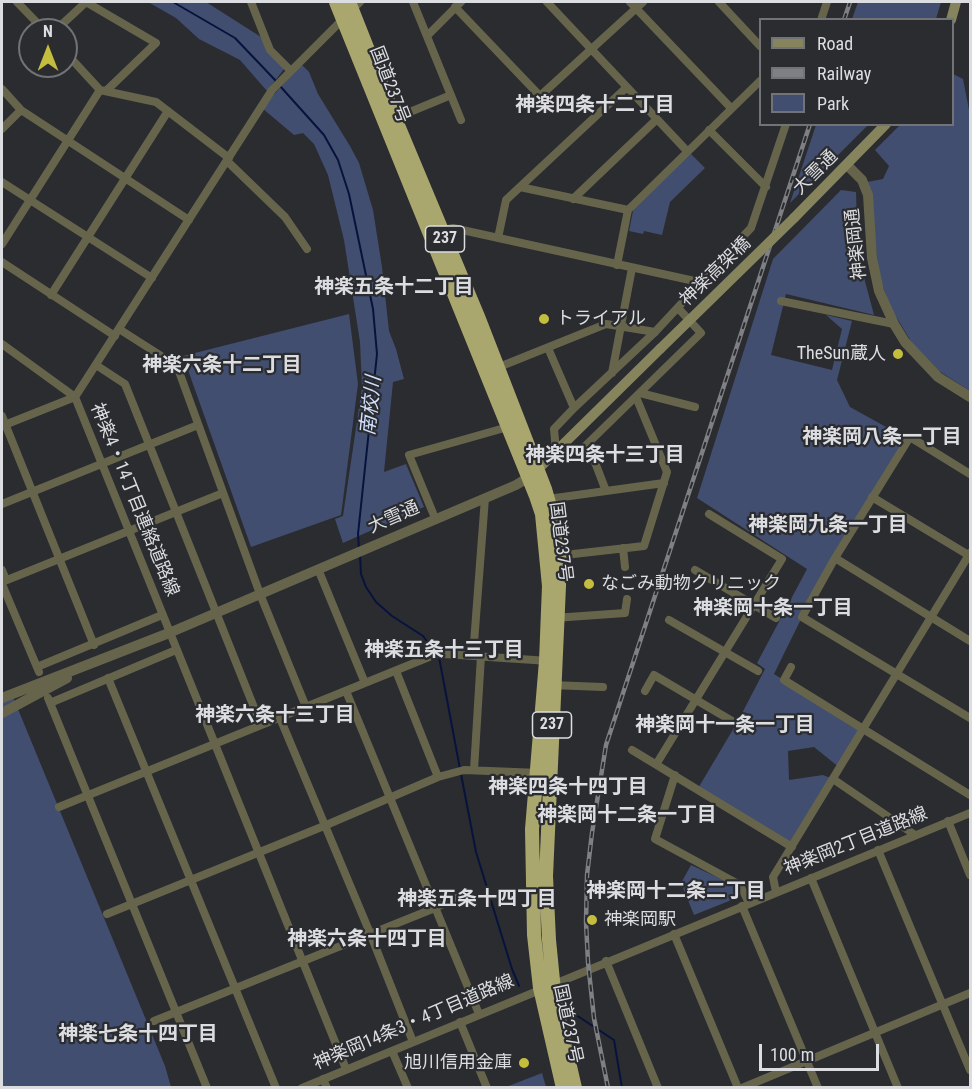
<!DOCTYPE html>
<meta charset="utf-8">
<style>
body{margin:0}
#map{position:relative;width:972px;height:1089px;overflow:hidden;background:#2b2c30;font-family:"Roboto Condensed",sans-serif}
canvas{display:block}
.frame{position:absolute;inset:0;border:3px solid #dcdde0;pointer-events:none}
.legend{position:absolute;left:759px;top:18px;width:195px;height:108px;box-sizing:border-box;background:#2b2c30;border:2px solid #727376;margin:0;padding:8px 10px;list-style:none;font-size:18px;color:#dcdde0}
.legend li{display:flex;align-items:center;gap:12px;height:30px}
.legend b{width:30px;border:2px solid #727376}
.north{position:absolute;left:18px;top:18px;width:60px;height:60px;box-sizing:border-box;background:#2b2c30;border:2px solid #727376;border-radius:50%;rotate:0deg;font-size:16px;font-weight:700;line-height:24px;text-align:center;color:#dcdde0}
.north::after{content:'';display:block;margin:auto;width:21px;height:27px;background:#c4bd3e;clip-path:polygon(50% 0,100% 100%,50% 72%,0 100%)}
.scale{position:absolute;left:759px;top:1044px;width:120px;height:27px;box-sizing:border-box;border:3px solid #dcdde0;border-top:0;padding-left:8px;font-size:18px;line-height:21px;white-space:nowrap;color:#dcdde0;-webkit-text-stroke:4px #2b2c30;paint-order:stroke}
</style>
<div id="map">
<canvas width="972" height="1089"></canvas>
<div class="frame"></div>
<ul class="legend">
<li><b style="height:8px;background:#86845d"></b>Road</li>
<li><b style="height:8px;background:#7f8084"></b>Railway</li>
<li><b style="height:16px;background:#414e6f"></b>Park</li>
</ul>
<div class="north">N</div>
<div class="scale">100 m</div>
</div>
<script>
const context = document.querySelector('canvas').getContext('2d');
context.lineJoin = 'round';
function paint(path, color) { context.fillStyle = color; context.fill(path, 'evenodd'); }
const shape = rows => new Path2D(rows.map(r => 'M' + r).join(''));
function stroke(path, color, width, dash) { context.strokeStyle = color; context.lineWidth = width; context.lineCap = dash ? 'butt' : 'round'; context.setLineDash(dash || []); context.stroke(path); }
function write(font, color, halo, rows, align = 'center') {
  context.font = font + ' "Roboto Condensed","Noto Sans JP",sans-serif'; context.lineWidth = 4.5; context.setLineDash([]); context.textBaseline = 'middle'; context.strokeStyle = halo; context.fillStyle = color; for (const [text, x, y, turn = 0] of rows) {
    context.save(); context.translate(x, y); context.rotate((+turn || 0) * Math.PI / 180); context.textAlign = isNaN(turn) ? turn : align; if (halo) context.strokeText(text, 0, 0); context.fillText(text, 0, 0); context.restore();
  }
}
paint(shape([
 [148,2,206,2,261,37,284,69,267,91,240,60,199,39,176,18],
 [858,2,941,2,936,19,852,19],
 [301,64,309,72,318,94,350,146,359,163,373,210,382,267,389,331,396,349,404,379,393,382,384,472,406,464,424,507,343,543,335,519,343,516,362,387,360,342,344,240,328,175,314,144,303,133,294,135,262,108],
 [953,74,963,79,970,115,970,391,939,371,912,343,892,310,879,277,871,198,867,182,883,179,889,166,875,150,900,125,952,124],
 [816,125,868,125,790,203],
 [691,154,705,168,670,202,662,235,644,231,643,234,629,231,634,206],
 [841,190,856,192,858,255,874,315,786,294,771,355,832,370,842,329,826,315,852,321,837,380,850,407,906,438,802,617,774,674,863,730,840,768,814,747,788,751,789,780,823,775,833,779,792,847,697,790,738,721,765,669,757,663,807,569,697,498,773,259],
 [349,314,358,384,341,515,251,547,183,356],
 [13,697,165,1066,171,1087,2,1088,2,702],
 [691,865,734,885,736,893,734,899,694,915,681,883],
 [542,1073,546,1087,506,1087]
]), '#414e6f');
stroke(shape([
 [173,2,235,38,276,81],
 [280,86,324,135,338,160,349,194,373,309,377,354,358,534,359,549],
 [360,555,361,574,366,587,376,602,392,616,423,636,439,657,460,769],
 [461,774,476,852,512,969,519,986],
 [567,1014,576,1015,614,1040,622,1088]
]), '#08133d', 2);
stroke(shape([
 [17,2,44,30],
 [251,2,270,50,290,70],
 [413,2,461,120],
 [547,2,687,151],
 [630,2,731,108],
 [719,2,760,46],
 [455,7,540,96,643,2],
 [821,20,827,2],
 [56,30,86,2,156,43,106,91],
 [427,36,461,2],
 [66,53,100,90,156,102,229,158],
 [2,89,21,110,189,220],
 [393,119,451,95],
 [2,129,21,110],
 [709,130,766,187],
 [227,161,285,217,307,249],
 [2,182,152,278],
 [520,187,628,210],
 [573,199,657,119],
 [438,231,453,228,699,282],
 [498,238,506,200,627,87],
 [2,244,100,90],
 [2,262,115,336],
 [617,265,628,210,760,81],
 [51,295,168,111],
 [781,301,894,324],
 [678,308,701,333,578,453,570,454,556,451,554,429,574,408,655,332,695,289,699,282,751,228,786,124],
 [119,329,177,366,260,594,306,707],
 [2,344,75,397],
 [548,348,574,408],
 [96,365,125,384,261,725],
 [494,369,606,324,655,332],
 [612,373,632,268],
 [640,393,695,407],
 [75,397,346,1069],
 [75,397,272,90,360,2],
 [2,416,94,645],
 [2,426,75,397],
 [588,444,606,491],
 [970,474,910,437,835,558,802,617,970,718],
 [872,497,970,556],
 [548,499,664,483],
 [2,504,198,425],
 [435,518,409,455,508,427],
 [623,548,625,567],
 [556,556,644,546,667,472,636,397],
 [835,558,970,641],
 [318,569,365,683],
 [2,570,6,580],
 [695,570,776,618],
 [2,582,223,493],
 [2,584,39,672],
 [554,618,625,613,627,599],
 [669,620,758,671],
 [444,654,549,661],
 [473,656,485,498],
 [37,667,162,615],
 [791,667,784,680,970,795],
 [396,671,438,777],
 [108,678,276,1088],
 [550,685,603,687],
 [346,691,479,1014],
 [645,691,654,675,732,721],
 [48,698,207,1088],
 [50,703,176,650],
 [280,718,370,933,413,1042],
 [632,750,792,847],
 [657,763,782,559,709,514],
 [474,770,481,656],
 [675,775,655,839,740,885,749,903],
 [833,779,915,835],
 [59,807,429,657],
 [948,821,970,875],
 [878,850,970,1070],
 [811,878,898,1088],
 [776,892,773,877,970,553],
 [742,906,818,1088],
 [107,914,324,826,438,777,464,770,540,773],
 [674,934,738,1088],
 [606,961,658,1088],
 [154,1021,435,908,467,893],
 [460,1022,487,1088],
 [392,1051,408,1088],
 [323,1079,327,1088],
 [302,1088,970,813],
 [742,1088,970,993]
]), '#66654c', 8);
stroke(shape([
 [847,165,862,180,868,195,872,258,879,291,894,324,905,342,938,377,970,397],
 [2,698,169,633,516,485,529,477],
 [2,713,67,678]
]), '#66654c', 10);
stroke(shape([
 [951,20,956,2],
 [794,218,886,124],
 [534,473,660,349]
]), '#86845d', 10);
stroke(shape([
 [336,2,536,496,542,514,549,586,546,661,532,829,534,935,540,988,563,1088],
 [349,2,395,118,479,319,545,489,555,524,559,555,559,586,546,876,549,940,555,1001,575,1088]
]), '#aaa76e', 14);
const rail = shape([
 [844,20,850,2],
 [608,1088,594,1018,588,962,586,922,587,875,592,833,606,745,810,124]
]);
stroke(rail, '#7f8084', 4.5);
stroke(rail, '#2b2c30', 2, [7]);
stroke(shape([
 [660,349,794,218]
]), '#86845d', 10);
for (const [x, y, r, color] of [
 [544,319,6,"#c4bd3e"],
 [898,354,6,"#c4bd3e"],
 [589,584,6,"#c4bd3e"],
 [592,920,6,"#c4bd3e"],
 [524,1063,6,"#c4bd3e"]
]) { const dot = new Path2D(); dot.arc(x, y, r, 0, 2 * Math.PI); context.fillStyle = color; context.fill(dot); stroke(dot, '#2b2c30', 2); }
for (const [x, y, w] of [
 [445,239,39],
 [552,725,39]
]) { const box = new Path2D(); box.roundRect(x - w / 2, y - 13, w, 26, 4.5); context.fillStyle = '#2b2c30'; context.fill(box); stroke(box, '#dcdde0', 1.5); }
write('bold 16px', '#dcdde0', null, [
 ["237",445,239],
 ["237",552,725]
]);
write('18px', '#dcdde0', '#2b2c30', [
 ["国道237号",389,85,69],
 ["大雪通",816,173,-45],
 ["神楽岡通",857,244,-96],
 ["神楽高架橋",716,272,-44],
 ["神楽4・14丁目連絡道路線",134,500,68],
 ["大雪通",394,518,-24],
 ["国道237号",560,542,83],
 ["神楽岡2丁目道路線",856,842,-22],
 ["神楽岡14条3・4丁目道路線",414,1023,-23],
 ["国道237号",567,1024,78]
]);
write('18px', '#dcdde0', '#2b2c30', [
 ["トライアル",556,319],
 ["TheSun蔵人",886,354,"right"],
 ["なごみ動物クリニック",601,584],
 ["神楽岡駅",604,920],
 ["旭川信用金庫",512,1063,"right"]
], 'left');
write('bold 20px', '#dcdde0', '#2b2c30', [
 ["神楽四条十二丁目",595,106],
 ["神楽五条十二丁目",394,288],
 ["神楽六条十二丁目",222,366],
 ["神楽岡八条一丁目",882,438],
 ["神楽四条十三丁目",605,456],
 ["神楽岡九条一丁目",828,526],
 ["神楽岡十条一丁目",773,609],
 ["神楽五条十三丁目",444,651],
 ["神楽六条十三丁目",275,716],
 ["神楽岡十一条一丁目",725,726],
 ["神楽四条十四丁目",568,788],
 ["神楽岡十二条一丁目",627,816],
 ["神楽岡十二条二丁目",676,892],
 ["神楽五条十四丁目",477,900],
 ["神楽六条十四丁目",367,940],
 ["神楽七条十四丁目",138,1035]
]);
write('italic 20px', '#d1defd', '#2b2c30', [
 ["南校川",372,406,-84]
]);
</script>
